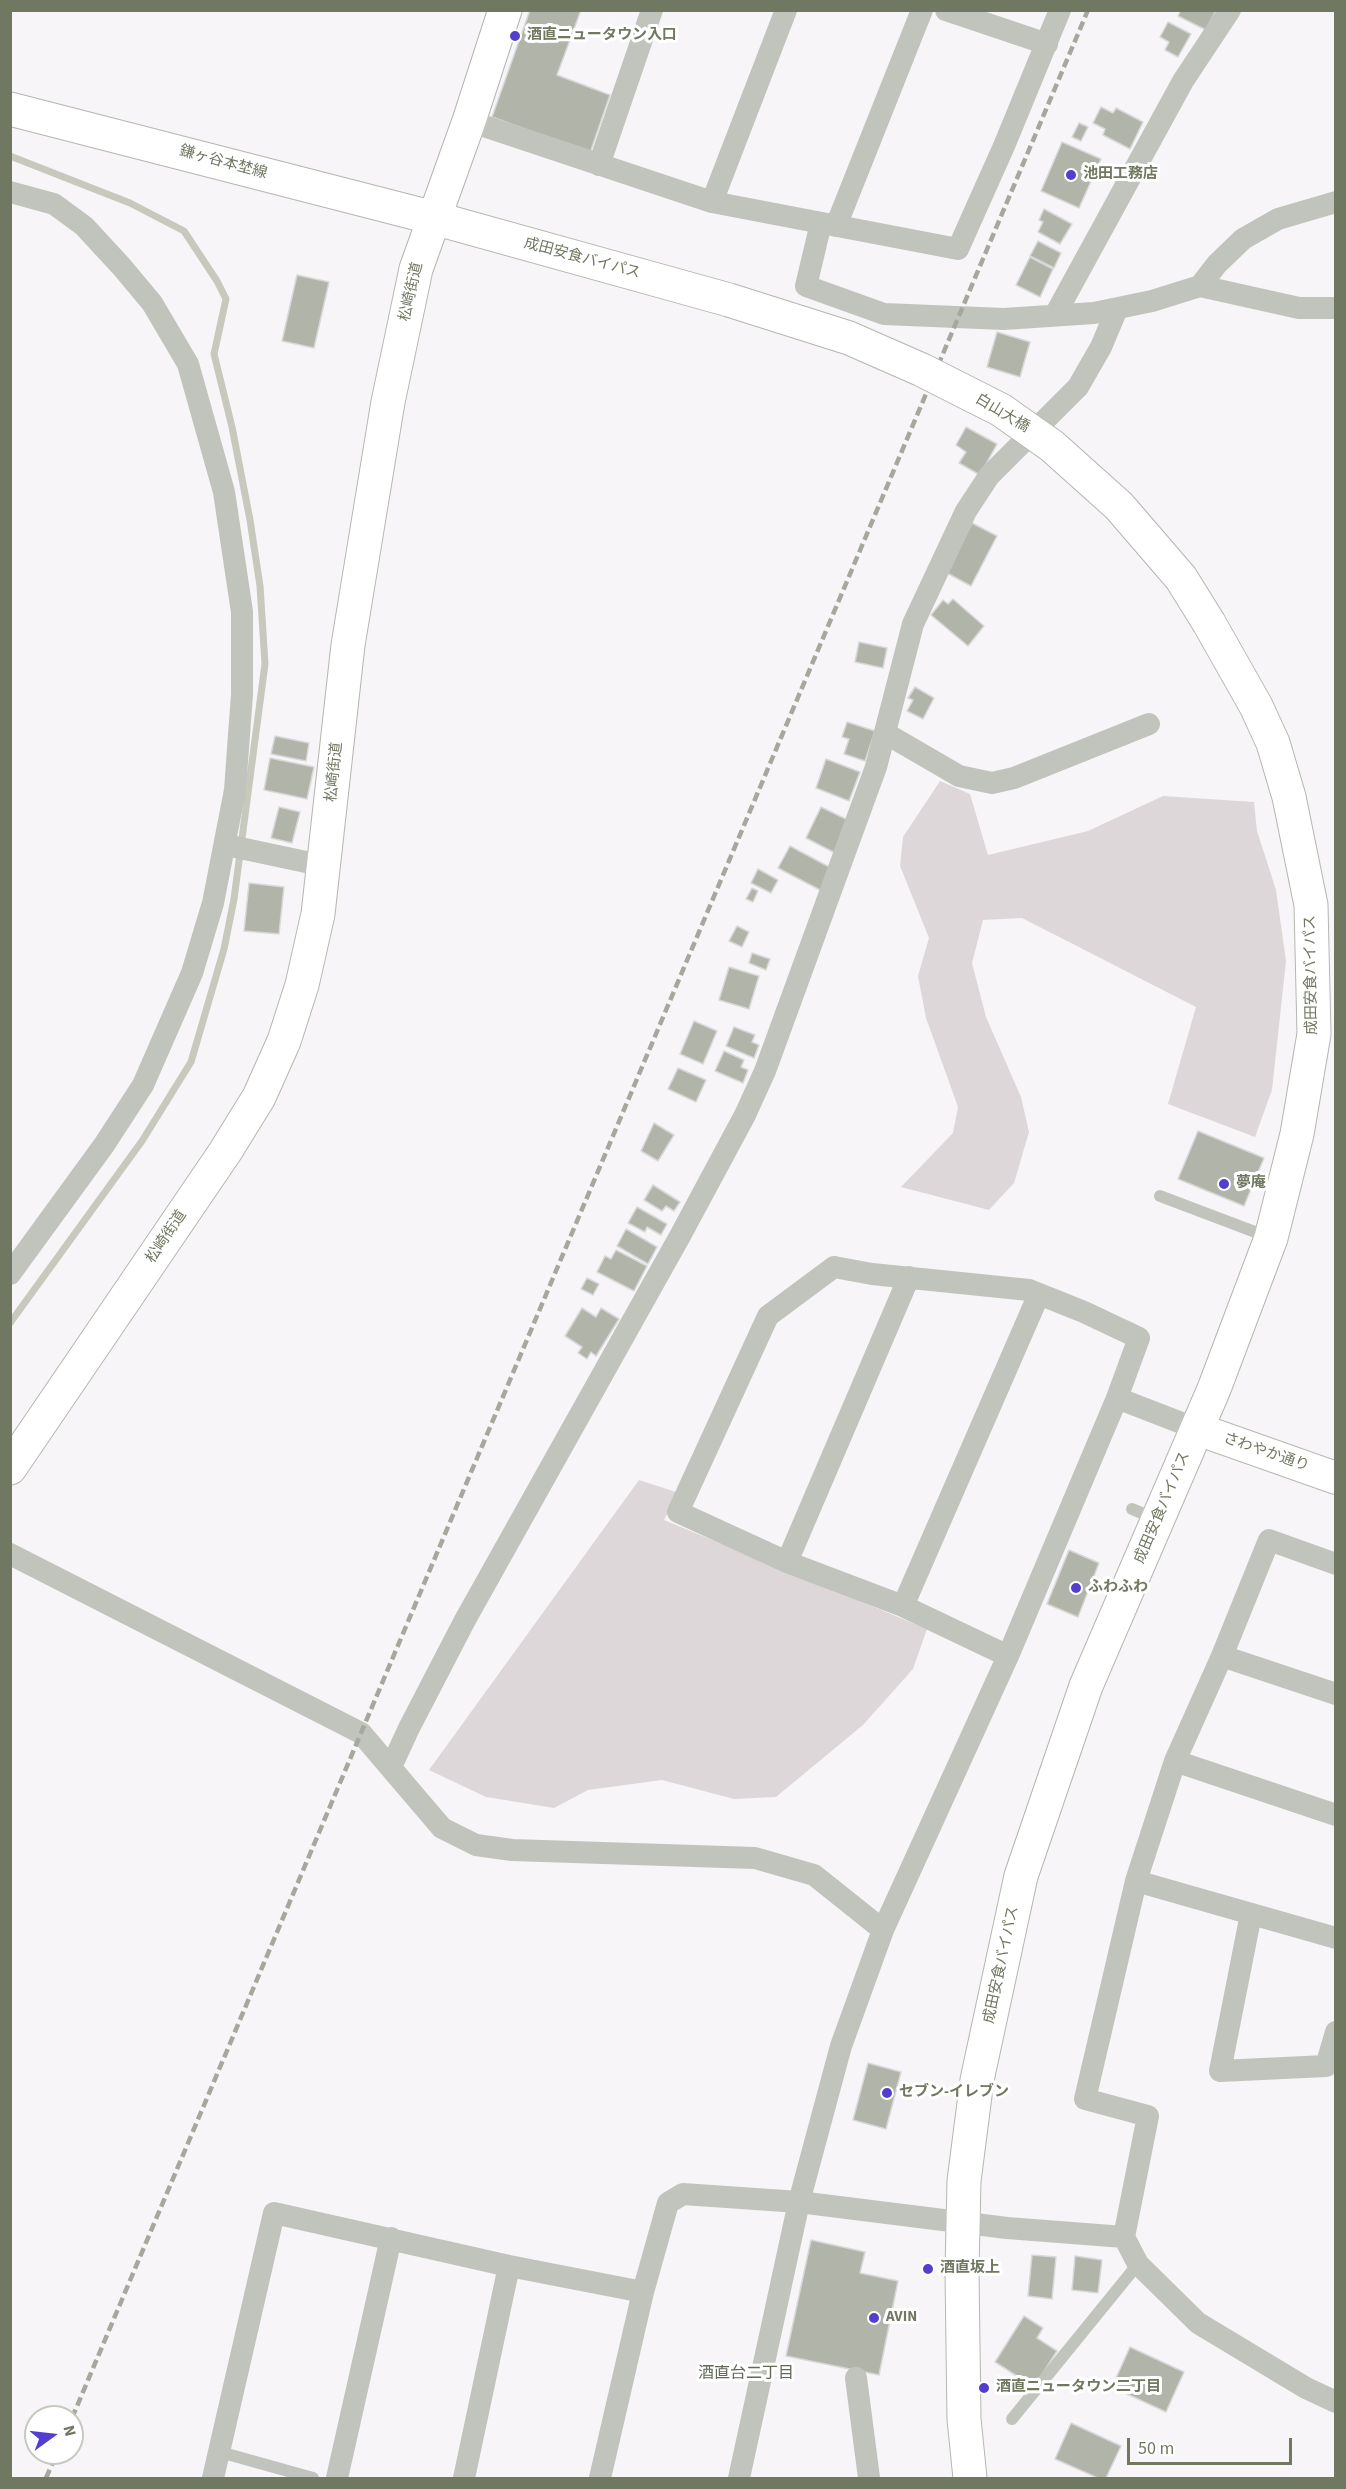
<!DOCTYPE html>
<meta charset="utf-8">
<style>
body{margin:0}
#map{position:relative;width:1346px;height:2489px;overflow:hidden;background:#f7f5f8;font-family:"Source Sans 3",sans-serif}
canvas{display:block}
.frame{position:absolute;inset:0;border:12px solid #707861;pointer-events:none}
.north{position:absolute;left:24px;top:2405px;width:60px;height:60px;box-sizing:border-box;background:#fff;border:2px solid #c6c9c0;border-radius:50%;rotate:75deg;font-size:16px;font-weight:700;line-height:24px;text-align:center;color:#707861}
.north::after{content:'';display:block;margin:auto;width:21px;height:27px;background:#543ecf;clip-path:polygon(50% 0,100% 100%,50% 72%,0 100%)}
.scale{position:absolute;left:1127px;top:2438px;width:165px;height:27px;box-sizing:border-box;border:3px solid #707861;border-top:0;padding-left:8px;font-size:18px;line-height:21px;white-space:nowrap;color:#707861;-webkit-text-stroke:4px #fff;paint-order:stroke}
</style>
<div id="map">
<canvas width="1346" height="2489"></canvas>
<div class="frame"></div>
<div class="north">N</div>
<div class="scale">50 m</div>
</div>
<script>
const context = document.querySelector('canvas').getContext('2d');
context.lineJoin = 'round';
function paint(path, color) { context.fillStyle = color; context.fill(path, 'evenodd'); }
const shape = rows => new Path2D(rows.map(r => 'M' + r).join(''));
function stroke(path, color, width, dash) { context.strokeStyle = color; context.lineWidth = width; context.lineCap = dash ? 'butt' : 'round'; context.setLineDash(dash || []); context.stroke(path); }
function write(font, color, halo, rows, align = 'center') {
  context.font = font + ' "Source Sans 3","Noto Sans JP",sans-serif'; context.lineWidth = 6; context.setLineDash([]); context.textBaseline = 'middle'; context.strokeStyle = halo; context.fillStyle = color; for (const [text, x, y, turn = 0] of rows) {
    context.save(); context.translate(x, y); context.rotate((+turn || 0) * Math.PI / 180); context.textAlign = isNaN(turn) ? turn : align; if (halo) context.strokeText(text, 0, 0); context.fillText(text, 0, 0); context.restore();
  }
}
paint(shape([
 [940,781,970,794,988,855,1088,831,1163,796,1254,802,1257,831,1276,890,1286,961,1272,1090,1255,1137,1168,1104,1196,1007,1022,918,983,920,972,963,986,1017,1021,1097,1029,1132,1014,1183,989,1210,901,1187,953,1133,958,1107,926,1018,918,976,929,938,900,866,903,837],
 [639,1480,679,1493,664,1520,927,1629,913,1669,863,1725,776,1797,734,1799,662,1780,588,1790,554,1808,486,1797,429,1770]
]), '#ded7da');
stroke(shape([
 [10,156,130,203,184,231,217,281,226,299,214,354,232,427,250,520,260,586,265,664,234,899,224,949,191,1062,142,1141,10,1323]
]), '#c6c9bb', 7);
const building = shape([
 [530,10,581,10,557,75,610,95,590,153,492,117,530,10],
 [1181,10,1216,10,1206,30,1178,16,1181,10],
 [1168,22,1191,34,1178,57,1165,50,1169,42,1160,37,1168,22],
 [1101,107,1113,113,1116,108,1143,122,1130,149,1103,135,1105,129,1093,123,1101,107],
 [1079,123,1088,127,1081,141,1072,137,1079,123],
 [1062,142,1101,159,1079,208,1041,191,1062,142],
 [1044,209,1072,224,1060,244,1038,232,1043,222,1039,220,1044,209],
 [1038,241,1061,253,1054,268,1030,256,1038,241],
 [1030,257,1053,269,1040,297,1016,285,1030,257],
 [297,275,329,282,314,348,282,341,297,275],
 [997,332,1030,342,1020,377,987,367,997,332],
 [966,427,997,444,980,475,959,463,966,452,956,445,966,427],
 [972,523,997,536,971,586,947,573,972,523],
 [953,599,984,626,968,646,931,615,943,600,948,604,953,599],
 [859,642,887,648,883,668,855,662,859,642],
 [915,687,934,698,923,719,907,711,913,700,908,698,915,687],
 [847,722,875,731,865,761,844,754,849,739,842,737,847,722],
 [275,736,309,743,306,761,271,754,275,736],
 [270,758,314,767,307,799,264,790,270,758],
 [826,759,860,772,849,801,816,788,826,759],
 [279,807,300,812,292,843,271,838,279,807],
 [821,807,852,822,837,854,806,838,821,807],
 [790,846,833,869,822,891,778,868,790,846],
 [758,869,778,880,771,893,751,883,758,869],
 [249,883,284,887,279,934,244,931,249,883],
 [752,888,758,891,753,902,746,899,752,888],
 [737,926,749,932,742,947,729,941,737,926],
 [752,953,770,959,766,970,749,963,752,953],
 [729,967,759,976,749,1009,719,1000,729,967],
 [694,1021,717,1031,703,1064,680,1054,694,1021],
 [734,1027,755,1035,752,1042,759,1045,754,1058,726,1046,734,1027],
 [724,1051,744,1060,741,1067,748,1070,743,1083,715,1071,724,1051],
 [678,1068,706,1080,696,1102,668,1089,678,1068],
 [654,1123,674,1135,658,1161,641,1151,654,1123],
 [1198,1131,1264,1158,1244,1206,1178,1179,1198,1131],
 [653,1185,680,1202,674,1211,666,1206,662,1211,644,1200,653,1185],
 [637,1207,667,1224,661,1235,647,1227,645,1232,628,1223,637,1207],
 [626,1229,657,1247,648,1264,617,1246,626,1229],
 [616,1250,647,1266,634,1291,597,1272,605,1256,611,1259,616,1250],
 [587,1278,599,1284,593,1295,581,1289,587,1278],
 [582,1308,596,1317,601,1308,619,1319,596,1356,591,1352,587,1359,578,1353,582,1347,565,1336,582,1308],
 [1069,1550,1099,1563,1078,1617,1047,1604,1069,1550],
 [868,2063,901,2072,886,2129,853,2120,868,2063],
 [811,2240,865,2252,860,2273,898,2281,879,2375,786,2356,811,2240],
 [1032,2255,1056,2257,1052,2299,1028,2296,1032,2255],
 [1075,2256,1102,2260,1098,2293,1072,2290,1075,2256],
 [1024,2316,1043,2328,1037,2338,1057,2351,1034,2387,995,2362,1024,2316],
 [1130,2347,1184,2372,1166,2412,1112,2387,1130,2347],
 [1071,2423,1121,2446,1106,2478,1098,2478,1055,2459,1071,2423]
]);
paint(building, '#b1b5a9');
stroke(building, '#d9d8d9', 1.5);
const secondary = shape([
 [1197,1429,1336,1478]
]);
const primary = shape([
 [10,109,434,218,729,300],
 [10,1468,225,1152,259,1097,284,1041,302,985,318,914,348,645,388,402,416,269,469,121,505,10],
 [970,2478,964,2419,962,2271,964,2181,977,2080,1021,1876,1086,1686,1214,1389,1271,1238,1297,1134,1314,1034,1311,905,1289,797,1273,743,1256,706,1209,623]
]);
stroke(secondary, '#b6b9af', 34);
stroke(primary, '#b4b7af', 35);
stroke(shape([
 [1160,1196,1271,1238],
 [1132,1509,1156,1519],
 [1012,2419,1138,2264],
 [220,2452,313,2478]
]), '#c1c4bd', 12);
stroke(shape([
 [946,10,1047,44],
 [469,121,712,202,958,249,1004,146,1060,10],
 [599,165,652,10],
 [10,192,54,204,84,226,121,266,152,303,188,364,224,492,242,612,242,694,235,790,213,903,192,973,143,1085,104,1145,10,1274],
 [712,202,786,10],
 [821,223,806,286,884,314,1004,319,1094,313,1152,301,1200,286,1299,308,1336,308],
 [836,226,922,10],
 [1200,286,1217,264,1243,239,1278,219,1336,202],
 [1055,315,1183,81,1230,10],
 [885,733,959,776,992,783,1014,778,1149,724],
 [226,845,325,866],
 [834,1267,872,1274,1029,1290,1084,1312,1139,1338,1117,1398,1008,1656,903,1606,787,1562,678,1512,768,1316,834,1267],
 [1117,1398,1197,1429],
 [10,1554,361,1733,442,1828,476,1845,512,1850,755,1858,814,1875,883,1930],
 [787,1562,909,1277],
 [1336,1564,1269,1540,1222,1656,1175,1761,1136,1881,1085,2099,1148,2116,1124,2237,1138,2264,1198,2323,1306,2388,1336,2402],
 [903,1606,1039,1294],
 [1222,1656,1336,1694],
 [1175,1761,1336,1815],
 [391,1767,409,1728,465,1620,680,1236,745,1115,765,1071,876,767,913,624,966,511,989,476,1078,387,1101,347,1117,309],
 [1136,1881,1336,1938],
 [1251,1914,1220,2071,1326,2066,1336,2032],
 [856,2378,869,2478],
 [213,2478,274,2213,509,2266,643,2292],
 [337,2478,391,2238],
 [464,2478,509,2266],
 [600,2478,643,2292,668,2203,683,2194,799,2202,1007,2228,1124,2237],
 [739,2478,799,2202,841,2046,883,1930,1008,1656]
]), '#c1c4bd', 22);
stroke(secondary, '#fff', 32);
stroke(primary, '#fff', 33);
stroke(shape([
 [72,2418,1088,10],
 [46,2478,57,2453]
]), '#a5a99d', 4.5, [9, 4.5]);
const primaryBridge = shape([
 [729,300,849,338,922,370,1001,410,1052,446,1119,506,1181,578,1209,623]
]);
stroke(primaryBridge, '#b4b7af', 35, []);
stroke(primaryBridge, '#fff', 33);
for (const [x, y, r, color] of [
 [515,36,6,"#543ecf"],
 [1071,175,6,"#543ecf"],
 [1224,1184,6,"#543ecf"],
 [1076,1588,6,"#543ecf"],
 [887,2093,6,"#543ecf"],
 [928,2269,6,"#543ecf"],
 [874,2318,6,"#543ecf"],
 [984,2388,6,"#543ecf"]
]) { const dot = new Path2D(); dot.arc(x, y, r, 0, 2 * Math.PI); context.fillStyle = color; context.fill(dot); stroke(dot, '#fff', 2); }
write('bold 15px', '#707861', '#fff', [
 ["酒直ニュータウン入口",527,36],
 ["池田工務店",1083,175],
 ["夢庵",1236,1184],
 ["ふわふわ",1088,1588],
 ["セブン-イレブン",899,2093],
 ["酒直坂上",940,2269],
 ["AVIN",886,2318],
 ["酒直ニュータウン二丁目",996,2388]
], 'left');
write('15px', '#707861', '#fff', [
 ["鎌ヶ谷本埜線",223,163,15],
 ["成田安食バイパス",582,259,15],
 ["松崎街道",412,292,-77],
 ["白山大橋",1002,414,31],
 ["松崎街道",335,772,-84],
 ["成田安食バイパス",1312,975,-91],
 ["松崎街道",167,1237,-56],
 ["さわやか通り",1266,1453,19],
 ["成田安食バイパス",1163,1508,-67],
 ["成田安食バイパス",1002,1965,-78]
]);
write('16px', '#626957', '#fff', [
 ["酒直台二丁目",746,2374]
]);
</script>
